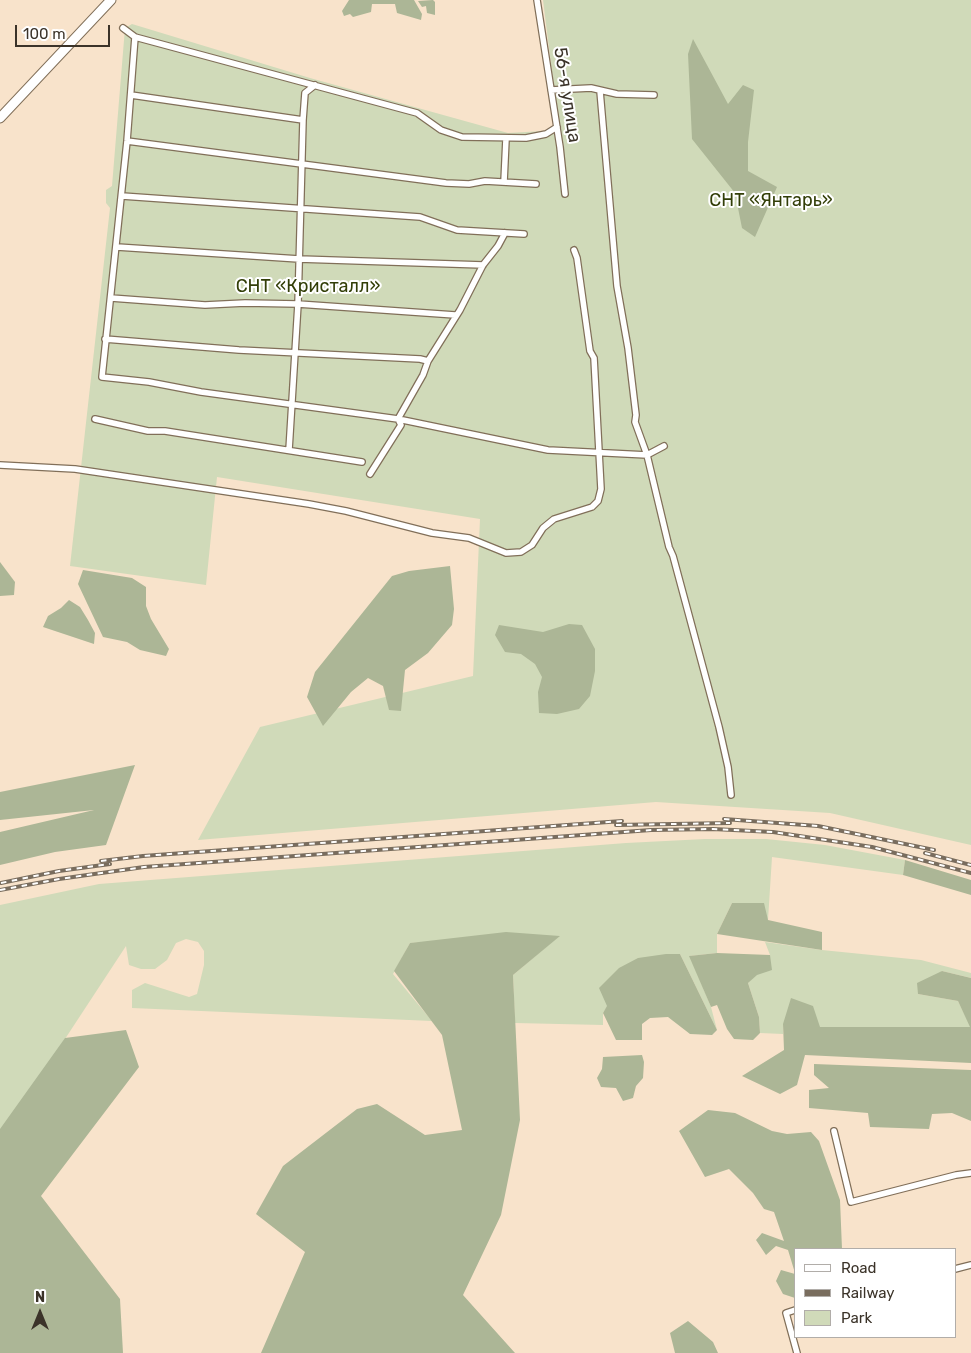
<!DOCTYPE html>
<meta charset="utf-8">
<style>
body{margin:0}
#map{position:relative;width:971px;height:1353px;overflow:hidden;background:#f8e3cb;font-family:Rubik,sans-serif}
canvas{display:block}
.legend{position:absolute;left:794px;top:1248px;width:162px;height:90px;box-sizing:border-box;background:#fff;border:1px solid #b1ada9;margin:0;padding:6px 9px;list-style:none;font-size:15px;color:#3b3329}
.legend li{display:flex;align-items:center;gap:10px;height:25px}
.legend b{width:25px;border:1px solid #b1ada9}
.north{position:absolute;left:15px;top:1288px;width:50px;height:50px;-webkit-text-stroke:4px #fff;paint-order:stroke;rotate:0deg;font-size:14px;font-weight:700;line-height:20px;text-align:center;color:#3b3329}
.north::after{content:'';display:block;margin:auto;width:18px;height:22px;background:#3b3329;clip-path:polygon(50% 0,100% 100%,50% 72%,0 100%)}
.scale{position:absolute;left:15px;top:25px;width:95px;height:22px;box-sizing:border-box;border:2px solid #3b3329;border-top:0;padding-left:6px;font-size:15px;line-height:18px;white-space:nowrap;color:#3b3329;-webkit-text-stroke:4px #fff;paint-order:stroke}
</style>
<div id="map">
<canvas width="971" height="1353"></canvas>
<ul class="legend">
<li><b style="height:6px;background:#fff"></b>Road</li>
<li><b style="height:6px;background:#796d5e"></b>Railway</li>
<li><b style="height:14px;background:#d0dab9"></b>Park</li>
</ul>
<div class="north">N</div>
<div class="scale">100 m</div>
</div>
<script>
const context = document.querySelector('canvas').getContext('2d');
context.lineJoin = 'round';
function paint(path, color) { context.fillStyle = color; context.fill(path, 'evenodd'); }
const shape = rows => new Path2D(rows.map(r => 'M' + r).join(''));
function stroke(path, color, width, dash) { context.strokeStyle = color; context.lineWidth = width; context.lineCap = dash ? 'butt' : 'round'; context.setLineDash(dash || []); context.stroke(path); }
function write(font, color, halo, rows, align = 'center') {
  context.font = font + ' Rubik,sans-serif'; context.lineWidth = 4; context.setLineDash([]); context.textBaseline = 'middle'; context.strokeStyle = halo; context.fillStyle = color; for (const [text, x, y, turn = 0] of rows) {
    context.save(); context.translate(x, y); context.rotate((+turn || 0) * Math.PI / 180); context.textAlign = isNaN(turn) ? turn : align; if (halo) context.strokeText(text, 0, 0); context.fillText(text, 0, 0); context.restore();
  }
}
paint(shape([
 [543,0,971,0,971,845,830,813,656,802,198,840,260,727,473,676,480,519,217,477,206,585,70,566,110,208,106,203,106,190,112,186,125,28,132,24,310,78,508,133,544,131,560,136],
 [705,839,766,839,825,845,905,860,903,875,772,857,768,920,732,903,717,934,717,953,690,956,711,1007,717,1030,680,954,607,1007,603,1013,603,1025,515,1023,513,975,559,936,410,943,393,974,432,1021,132,1008,132,990,145,983,189,997,197,994,204,965,204,951,198,942,186,939,176,943,167,960,155,969,141,969,129,965,126,946,0,1138,0,905,99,884,626,843],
 [765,942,822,950,921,960,971,973,971,978,942,971,918,994,958,1001,971,1027,819,1027,783,1024,783,1034,760,1033,759,1017,748,983,770,955]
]), '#d0dab9');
paint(shape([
 [349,0,414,0,422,14,421,20,397,13,395,4,372,4,371,12,353,17,350,14,344,16,342,11],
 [433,0,435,2,435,15,427,13,426,6,422,7,418,1],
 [693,39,728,104,743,85,754,90,748,142,748,171,777,187,755,237,742,228,735,193,692,139,688,54],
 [0,562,15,582,14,595,0,596],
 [450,566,454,609,452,625,428,653,405,670,401,711,389,710,383,686,368,678,351,692,323,726,307,697,315,672,392,576,409,571],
 [83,570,132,578,146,587,146,606,151,619,169,649,166,656,140,650,127,642,103,637,78,584],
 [69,600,80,607,88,620,95,633,94,644,43,627,48,616,61,608],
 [569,624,582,625,595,649,595,671,590,696,579,709,557,714,539,713,538,692,542,677,535,664,521,654,505,652,495,635,499,625,543,632],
 [135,765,106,845,55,852,0,865,0,832,94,810,0,820,0,792],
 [905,860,971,880,971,895,903,875],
 [732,903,764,903,768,920,822,932,822,950,717,934],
 [506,932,560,936,513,975,520,1120,501,1215,463,1295,515,1353,261,1353,305,1252,256,1214,283,1166,357,1109,377,1104,425,1135,462,1130,442,1035,394,971,410,943],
 [717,953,770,955,772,970,757,975,748,983,759,1017,760,1033,753,1040,734,1039,727,1029,717,1005,711,1007,689,956],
 [666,954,680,954,717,1030,712,1035,690,1034,668,1017,650,1018,642,1024,642,1040,616,1040,603,1013,607,1006,599,988,619,968,638,958],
 [942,971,971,978,971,1063,805,1055,797,1085,780,1094,742,1076,784,1050,783,1024,791,998,813,1006,820,1027,970,1027,958,1001,918,994,917,983],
 [126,1030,139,1067,41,1196,120,1299,123,1353,0,1353,0,1129,65,1038],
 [642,1055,644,1062,643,1078,636,1086,633,1098,623,1101,616,1088,601,1087,597,1078,602,1069,603,1057],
 [814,1064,971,1070,971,1121,952,1113,932,1114,929,1129,870,1127,868,1113,809,1108,809,1090,829,1088,814,1075],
 [708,1110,735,1113,772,1131,787,1134,811,1132,819,1141,840,1200,842,1249,795,1249,795,1273,788,1250,776,1246,766,1255,756,1240,762,1233,784,1241,774,1212,764,1209,753,1193,729,1169,705,1177,679,1131],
 [781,1270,795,1274,795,1298,783,1294,776,1281],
 [688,1321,713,1342,718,1353,675,1353,670,1333]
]), '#acb696');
const minor = shape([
 [537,0,560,147,565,194],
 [123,28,135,37,417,113,441,130,462,137,526,138,546,134,557,127],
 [135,37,127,141,102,377,149,382,201,392,398,419,548,450,647,455,664,446],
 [551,90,591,88,617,94,654,95],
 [600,91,617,286,628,348,636,415,635,422,647,455,669,547,673,556,719,727,728,767,731,795],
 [131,95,303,120],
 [127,141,446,183,469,184,485,181,536,184],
 [504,182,506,139],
 [122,196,420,217,457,230,524,234],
 [117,247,299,259,483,265],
 [111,298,205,305,245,303,298,304,455,315],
 [105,339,239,350,420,359,428,361],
 [95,419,148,431,165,431,362,462],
 [289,450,298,304,303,120,305,93,315,85],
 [0,465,75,469,309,504,346,511,432,533,469,538,506,553,521,552,532,545,543,528,554,519,592,507,598,501,601,489,594,358,590,351,577,258,574,250],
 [370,474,401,425,398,419,423,375,428,361,460,310,483,265,498,246,505,233],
 [834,1131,851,1202,956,1175,971,1173],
 [955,1269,971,1265],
 [795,1310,786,1313,797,1353]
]);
const secondary = shape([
 [0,118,111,0]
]);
stroke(minor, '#816f59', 8);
stroke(secondary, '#816f59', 11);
stroke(minor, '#fff', 5.5);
stroke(secondary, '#fff', 9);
const rail = shape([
 [724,819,818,826,934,850],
 [616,825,730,823],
 [925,853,971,865],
 [101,861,143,856,622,821],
 [1,883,59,871,110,864],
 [0,890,59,879,144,867,651,830,713,829,773,832,872,847,971,873]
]);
stroke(rail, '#796d5e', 4);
stroke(rail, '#fff', 2, [5.5]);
write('18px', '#3b3329', '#fff', [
 ["56-я улица",567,95,81]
]);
write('18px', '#323e07', '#fff', [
 ["СНТ «Янтарь»",771,201],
 ["СНТ «Кристалл»",308,287]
]);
</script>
